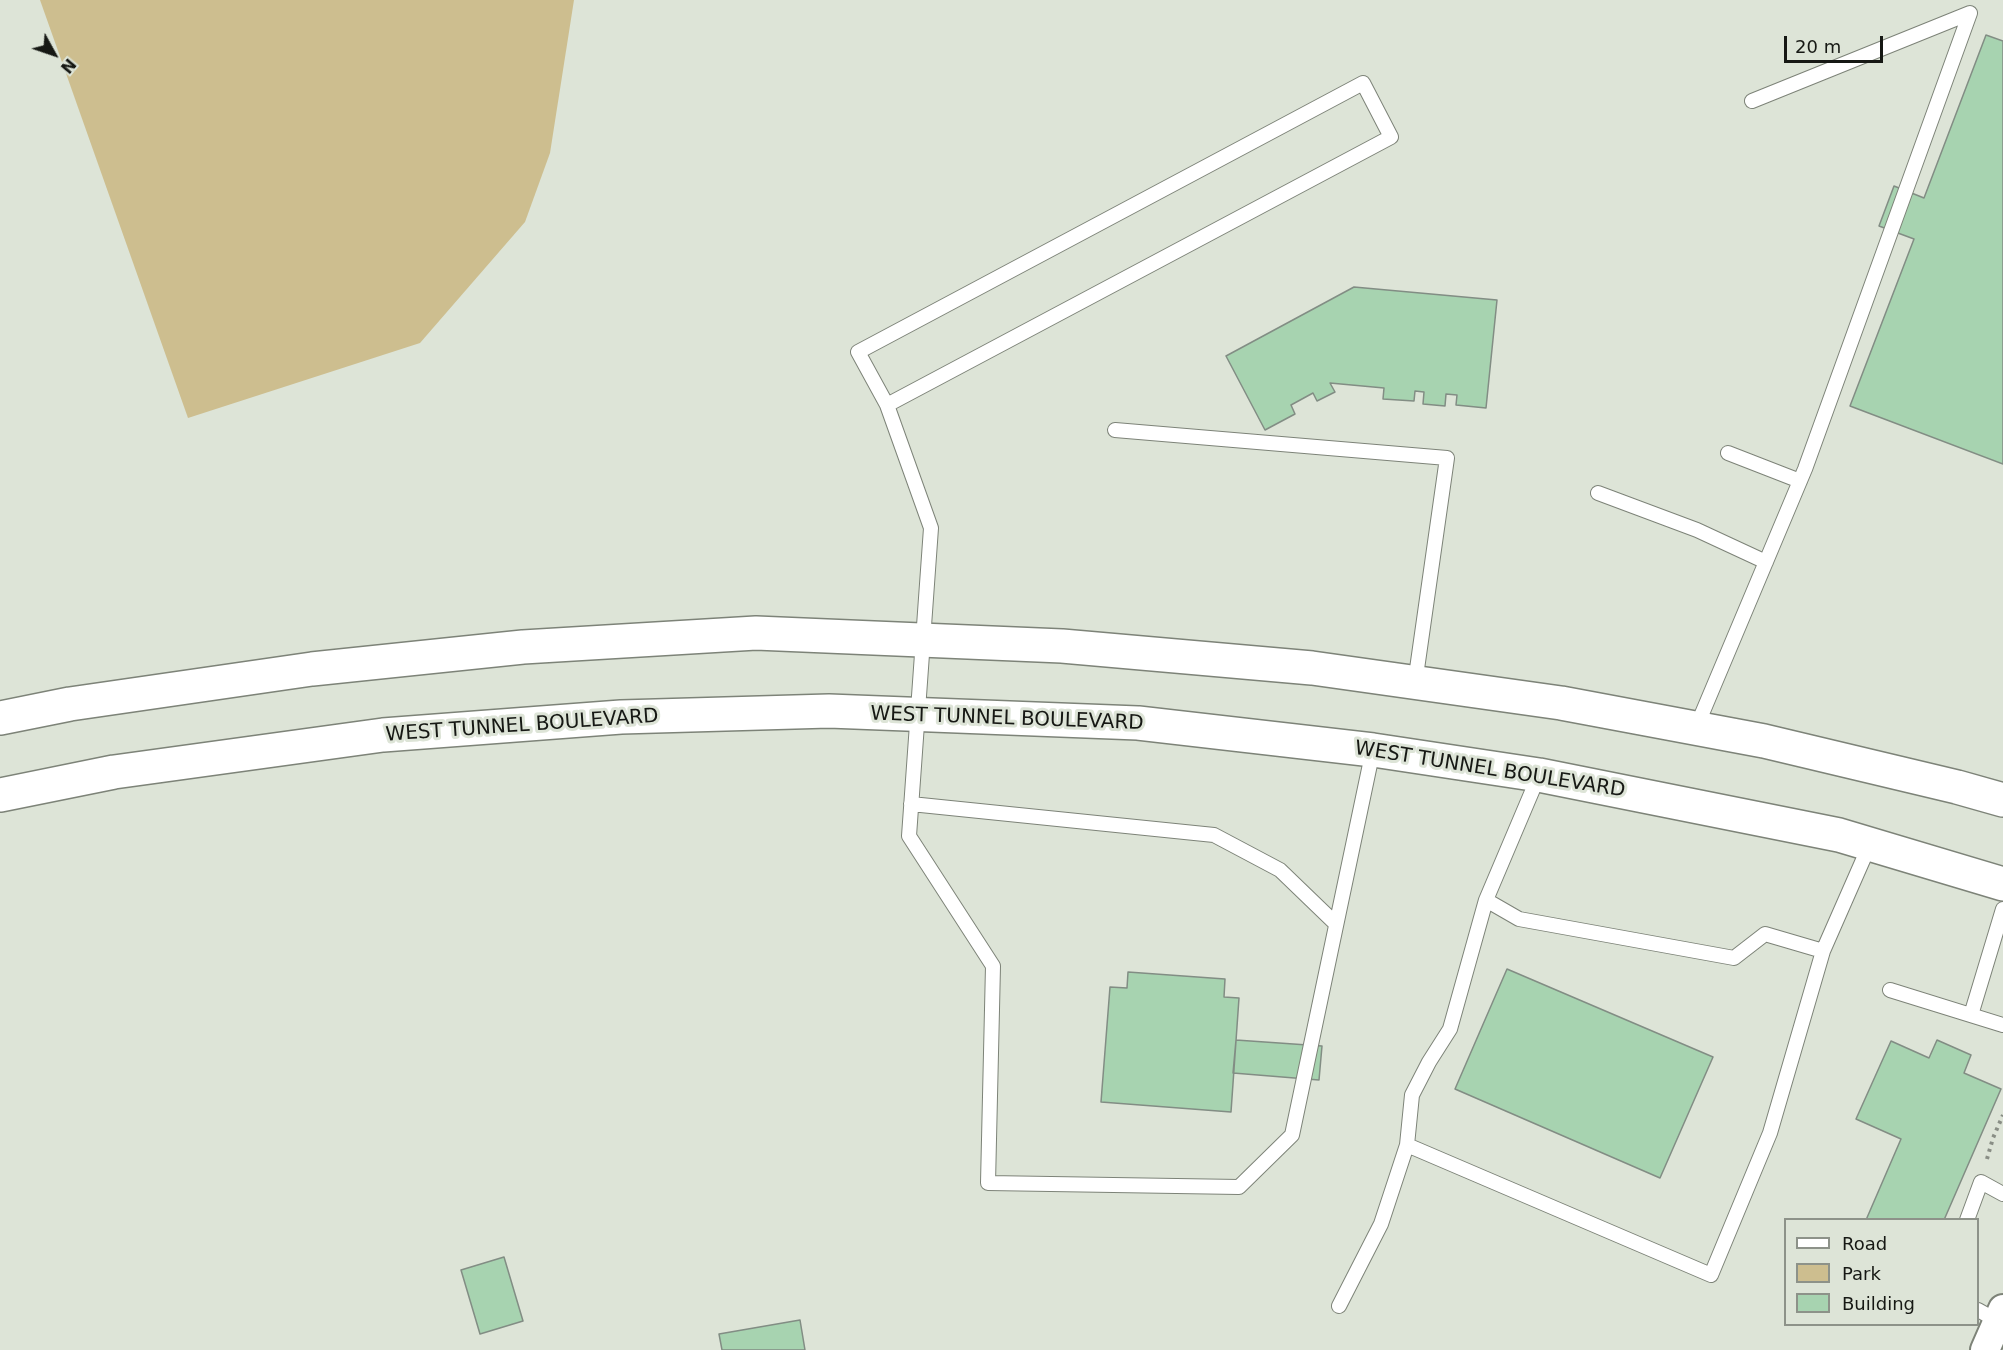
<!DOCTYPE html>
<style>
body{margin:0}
#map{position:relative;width:2003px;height:1350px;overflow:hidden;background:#dde4d7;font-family:"DejaVu Sans",sans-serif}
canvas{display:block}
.legend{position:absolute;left:1784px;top:1218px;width:195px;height:108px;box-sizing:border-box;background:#dde4d7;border:2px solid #8d9289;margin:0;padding:8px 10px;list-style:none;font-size:18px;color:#161814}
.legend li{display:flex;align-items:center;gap:12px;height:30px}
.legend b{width:30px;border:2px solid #8d9289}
.north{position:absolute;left:24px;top:24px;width:60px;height:60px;-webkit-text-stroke:4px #dde4d7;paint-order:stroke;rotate:130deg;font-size:16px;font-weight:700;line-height:24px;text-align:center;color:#161814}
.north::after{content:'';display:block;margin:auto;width:21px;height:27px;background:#161814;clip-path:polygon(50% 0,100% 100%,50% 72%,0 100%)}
.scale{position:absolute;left:1784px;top:36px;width:99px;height:27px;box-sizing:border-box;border:3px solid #161814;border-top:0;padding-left:8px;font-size:18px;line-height:21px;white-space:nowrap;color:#161814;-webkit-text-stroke:4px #dde4d7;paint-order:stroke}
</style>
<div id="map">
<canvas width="2003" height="1350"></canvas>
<ul class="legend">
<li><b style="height:8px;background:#fff"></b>Road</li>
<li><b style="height:16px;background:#cdbe8f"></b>Park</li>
<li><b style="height:16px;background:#a7d3b0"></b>Building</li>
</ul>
<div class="north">N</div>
<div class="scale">20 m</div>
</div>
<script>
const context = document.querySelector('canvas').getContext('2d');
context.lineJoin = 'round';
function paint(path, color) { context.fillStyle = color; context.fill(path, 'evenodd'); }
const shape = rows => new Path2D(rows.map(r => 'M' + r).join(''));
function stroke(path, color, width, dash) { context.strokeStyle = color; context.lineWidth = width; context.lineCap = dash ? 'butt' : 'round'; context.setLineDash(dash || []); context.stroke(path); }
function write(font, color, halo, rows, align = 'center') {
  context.font = font + ' "DejaVu Sans",sans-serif'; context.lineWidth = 6; context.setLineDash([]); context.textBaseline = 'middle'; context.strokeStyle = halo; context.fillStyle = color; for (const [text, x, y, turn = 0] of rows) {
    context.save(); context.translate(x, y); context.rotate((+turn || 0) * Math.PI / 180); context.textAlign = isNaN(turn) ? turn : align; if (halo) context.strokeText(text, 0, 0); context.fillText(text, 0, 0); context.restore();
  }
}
paint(shape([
 [40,0,574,0,550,153,525,222,420,343,188,418]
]), '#cdbe8f');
const building = shape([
 [1986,35,2003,41,2003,464,1850,406,1914,239,1879,226,1894,186,1924,198,1986,35],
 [1354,287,1497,300,1486,408,1456,405,1457,395,1446,394,1445,406,1423,404,1424,392,1415,391,1414,401,1383,399,1384,388,1330,383,1335,392,1317,401,1313,393,1291,405,1295,414,1265,430,1226,356,1354,287],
 [1507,969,1713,1057,1660,1178,1455,1089,1507,969],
 [1128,972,1225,979,1224,997,1239,998,1231,1112,1101,1102,1110,987,1127,988,1128,972],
 [1236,1040,1322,1046,1319,1080,1233,1073,1236,1040],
 [1937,1040,1971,1055,1964,1073,2001,1089,1944,1220,1866,1220,1901,1139,1856,1119,1891,1041,1929,1058,1937,1040],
 [504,1257,523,1321,480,1334,461,1270,504,1257],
 [800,1320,805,1350,722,1350,719,1334,800,1320]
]);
paint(building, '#a7d3b0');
stroke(building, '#828d84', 1.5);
const lane = shape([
 [887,405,858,352,1363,83,1391,137,887,405,931,528,909,836,993,966,988,1183,1239,1187,1292,1135,1373,750],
 [1115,430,1447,458,1415,683],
 [1728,453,1800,481],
 [1598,493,1697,530,1766,562],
 [1696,728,1805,469,1970,13,1752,101],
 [911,804,1214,835,1280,870,1336,924],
 [1486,900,1519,919,1734,958,1765,934,1823,951],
 [1890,990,2003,1025],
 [1971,1015,2003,909],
 [1407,1145,1711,1275,1770,1133,1823,951,1870,844],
 [1967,1220,1981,1182,2003,1194],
 [1339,1306,1381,1224,1407,1145,1412,1095,1429,1062,1450,1029,1486,900,1539,775],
 [1978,1310,2001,1323]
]);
const street = shape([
 [1985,1350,2003,1309]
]);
const secondary = shape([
 [0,718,70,704,312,669,523,647,756,633,1062,646,1312,668,1561,703,1764,741,1957,787,2003,800],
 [0,795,114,772,383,735,621,717,829,711,1138,723,1373,750,1539,775,1839,835,2003,884]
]);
stroke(lane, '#7d8378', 16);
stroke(street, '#7d8378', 32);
stroke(secondary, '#7d8378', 36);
stroke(shape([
 [1987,1159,1993,1138,2003,1115]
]), '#898e85', 4, [3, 4.5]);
stroke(lane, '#fff', 14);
stroke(street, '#fff', 28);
stroke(secondary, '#fff', 33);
write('20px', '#161814', '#dde4d7', [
 ["WEST TUNNEL BOULEVARD",1007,719,2],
 ["WEST TUNNEL BOULEVARD",522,726,-4],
 ["WEST TUNNEL BOULEVARD",1490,770,9]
]);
</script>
